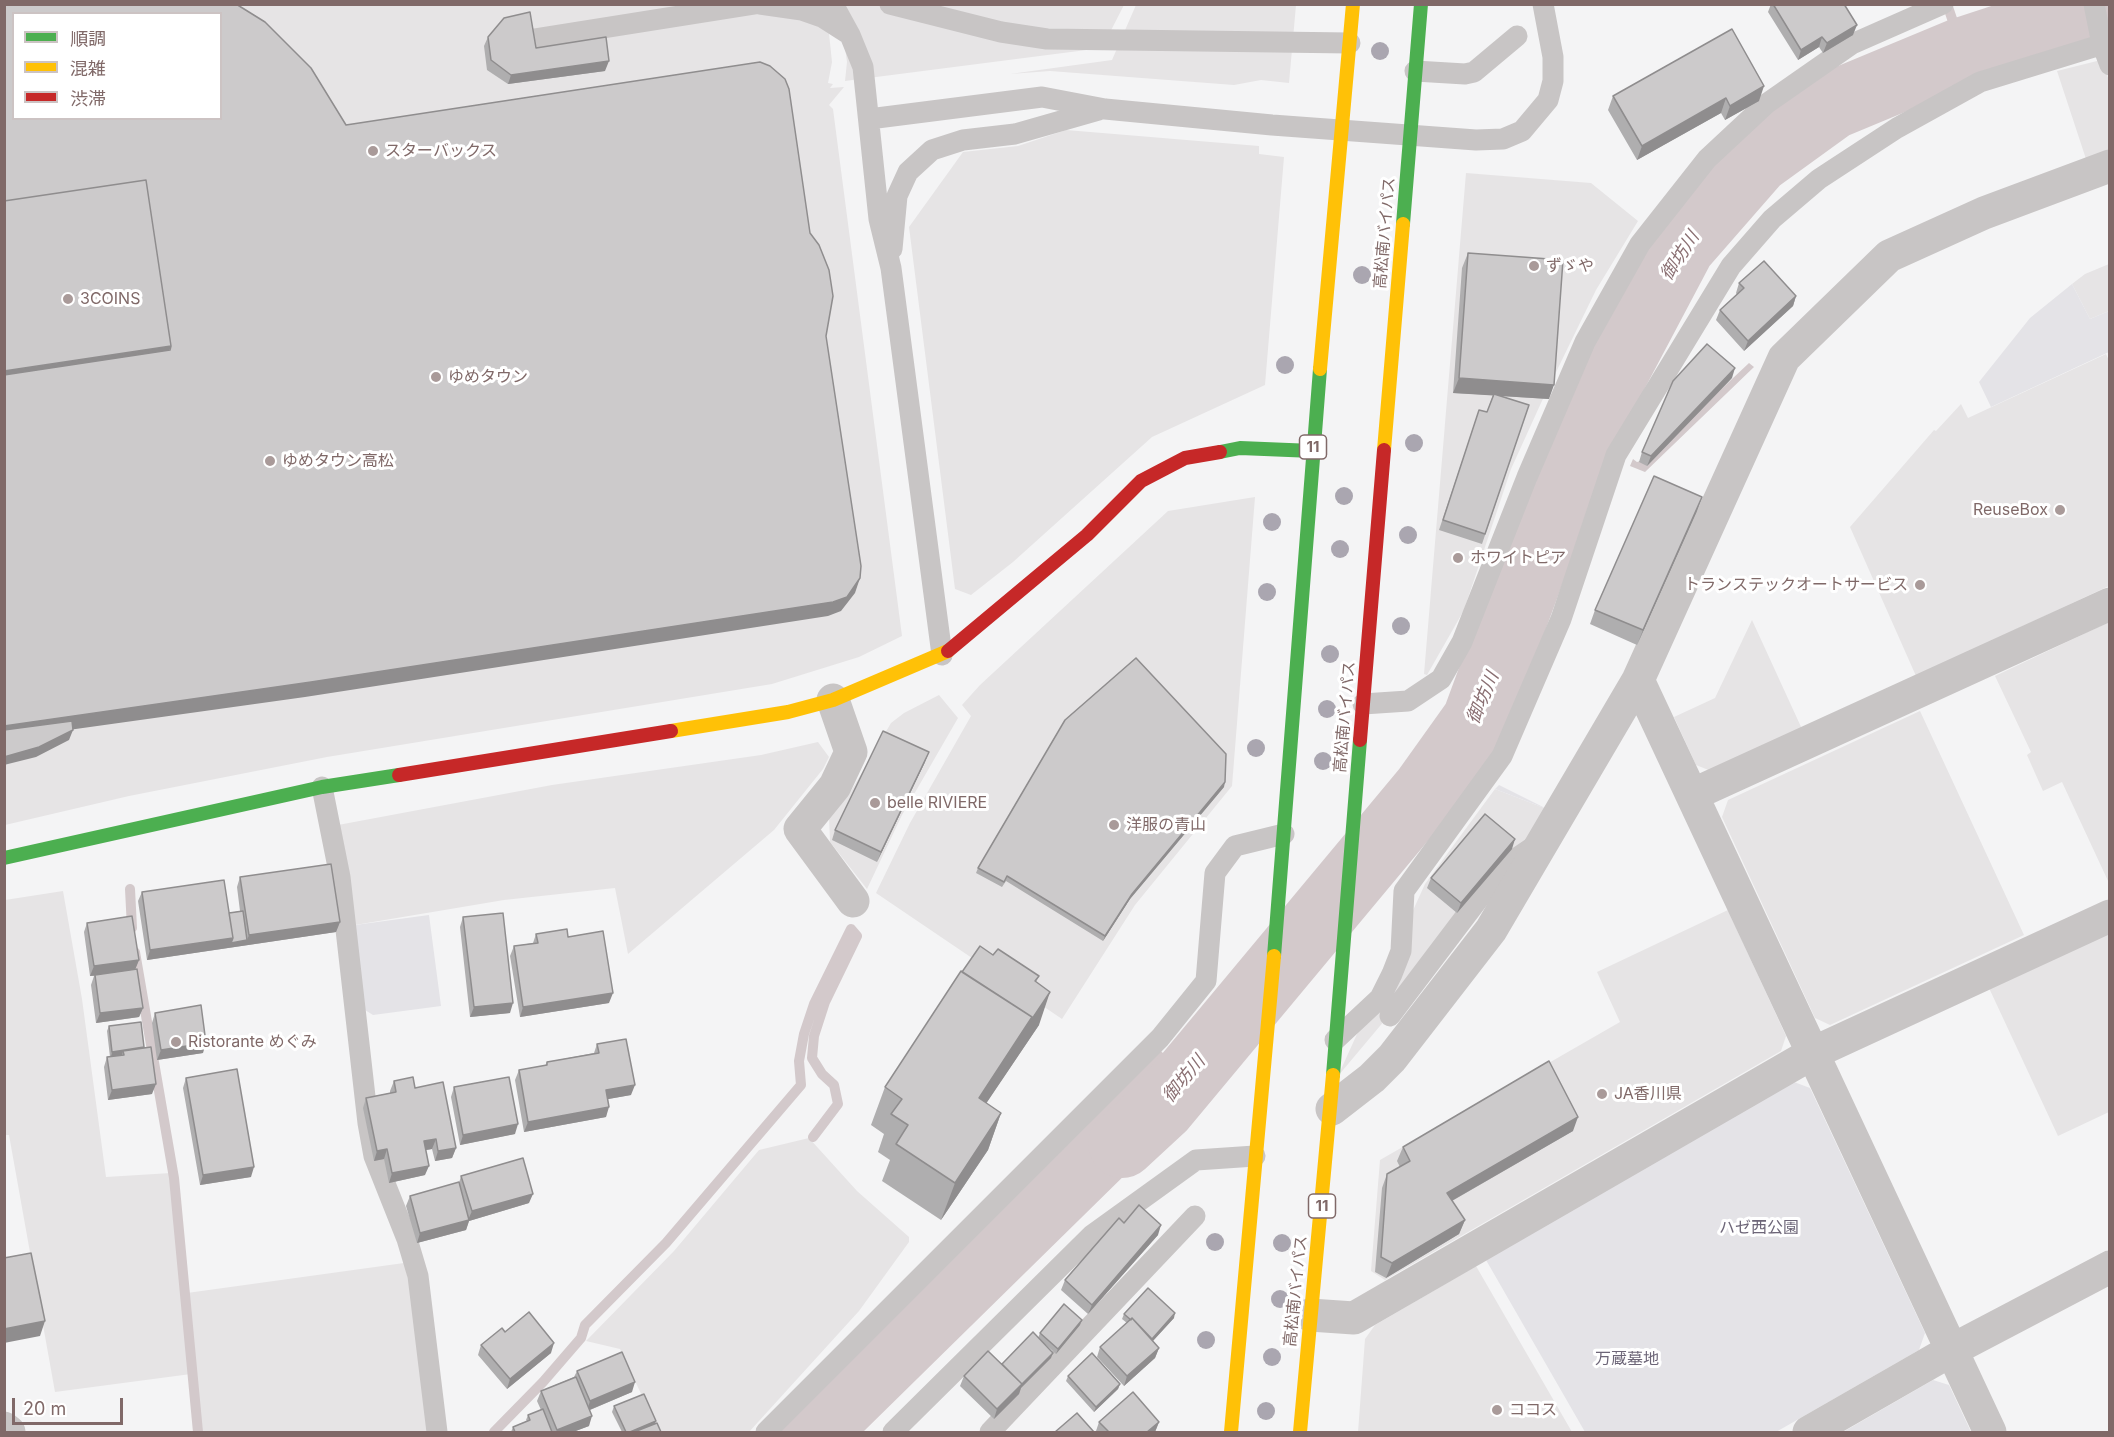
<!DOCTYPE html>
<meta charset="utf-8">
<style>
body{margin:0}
#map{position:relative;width:2114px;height:1437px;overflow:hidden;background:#f4f4f5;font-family:Inter,"Noto Sans JP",sans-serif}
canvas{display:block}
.frame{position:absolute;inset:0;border:6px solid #806968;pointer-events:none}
.legend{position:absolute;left:12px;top:12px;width:210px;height:108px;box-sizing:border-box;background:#fff;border:2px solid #ccc3c3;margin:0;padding:8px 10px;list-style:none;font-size:18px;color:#806968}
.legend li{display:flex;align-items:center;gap:12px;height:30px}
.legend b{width:30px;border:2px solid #ccc3c3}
.scale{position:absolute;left:12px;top:1398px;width:111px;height:27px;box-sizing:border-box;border:3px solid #806968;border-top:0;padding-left:8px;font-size:18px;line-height:21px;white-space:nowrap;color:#806968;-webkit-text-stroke:4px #fff;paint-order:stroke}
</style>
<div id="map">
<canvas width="2114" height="1437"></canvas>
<div class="frame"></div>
<ul class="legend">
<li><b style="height:8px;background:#4caf50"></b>順調</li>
<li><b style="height:8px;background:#ffc107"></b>混雑</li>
<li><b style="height:8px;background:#c62828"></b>渋滞</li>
</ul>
<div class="scale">20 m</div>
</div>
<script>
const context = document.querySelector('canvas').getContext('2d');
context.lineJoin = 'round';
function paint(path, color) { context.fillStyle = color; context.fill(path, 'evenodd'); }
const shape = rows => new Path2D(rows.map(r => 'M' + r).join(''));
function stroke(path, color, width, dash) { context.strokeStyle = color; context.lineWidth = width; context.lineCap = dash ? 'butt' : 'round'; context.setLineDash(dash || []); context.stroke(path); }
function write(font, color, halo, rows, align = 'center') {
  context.font = font + ' Inter,"Noto Sans JP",sans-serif'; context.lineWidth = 6; context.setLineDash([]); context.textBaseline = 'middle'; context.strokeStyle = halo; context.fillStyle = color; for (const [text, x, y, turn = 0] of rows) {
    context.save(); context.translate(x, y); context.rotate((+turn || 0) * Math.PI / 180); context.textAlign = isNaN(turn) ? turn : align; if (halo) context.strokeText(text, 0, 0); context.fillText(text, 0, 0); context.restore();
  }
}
paint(shape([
 [5,5,826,5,832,62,828,83,833,84,830,88,844,87,829,105,833,109,902,636,859,657,772,684,327,757,129,796,5,825],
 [14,14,220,14,220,118,14,118],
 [839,5,1124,5,1102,48,845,81,847,62],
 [1136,5,1296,5,1289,83,1261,80,1234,85,1050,71,1010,74,1112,60],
 [2101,60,2109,80,2109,154,2087,162,2057,71],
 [1066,130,1259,146,1259,154,1284,157,1265,385,1152,437,1013,562,971,595,955,589,909,227,963,152,1018,146],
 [1466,173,1591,183,1638,221,1596,290,1541,403,1511,469,1464,610,1427,675,1424,674],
 [2109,264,2109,311,2090,319,2072,284,2085,274],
 [2106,354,2110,363,2109,586,1916,676,1850,527,1934,430,1936,431,1961,404,1968,418],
 [1255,497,1232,786,1135,905,1062,1019,876,893,910,823,971,716,962,705,980,685,1168,511],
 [1752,620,1802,729,1711,771,1696,765,1674,717,1715,698],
 [2109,622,2109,883,2062,782,2043,791,2027,755,2031,752,1995,676],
 [939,695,958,718,902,815,867,889,830,842,829,817,851,791,891,723,904,713],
 [1920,711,2024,935,1830,1025,1815,1018,1722,817,1728,800],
 [818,742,829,757,823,769,774,830,628,954,615,888,504,900,355,925,338,825,552,785,761,755],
 [1495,789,1547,809,1510,871,1338,1076,1425,884],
 [63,891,82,999,106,1177,171,1173,191,1374,55,1392,9,1135,5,1135,5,900],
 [1728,910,1786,1036,1781,1051,1385,1280,1371,1271,1380,1160,1620,1022,1597,972],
 [2109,933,2109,1112,2058,1136,1989,988],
 [809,1138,857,1191,909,1237,909,1242,859,1311,749,1432,659,1432,620,1349,586,1341,674,1251,759,1150],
 [404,1263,415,1304,430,1432,200,1432,187,1293],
 [1476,1266,1572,1432,1358,1432,1365,1339,1375,1325]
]), '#e6e4e5');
paint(shape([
 [2072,284,2090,319,2109,311,2109,352,1991,407,1979,382,2030,318],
 [1499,785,1547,809,1495,789],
 [429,915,441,1006,373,1015,365,1010,355,925],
 [1794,1082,1810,1088,1925,1333,1919,1350,1776,1432,1585,1432,1486,1260],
 [1933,1380,1949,1385,1971,1432,1843,1432]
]), '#e4e3e7');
paint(shape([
 [1749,363,1754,367,1645,472,1630,466,1633,459,1637,462,1647,459],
 [1160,1050,1202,1094,1135,1165,863,1432,777,1432]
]), '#d3c9cb');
stroke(shape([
 [1947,4,1963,51],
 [2052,4,2056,21],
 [130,889,132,928],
 [135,952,174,1178,198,1432],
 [494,1432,543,1382,581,1338,585,1325,666,1243,801,1085,799,1061,804,1034,814,1004,851,929,857,936,825,1002,814,1036,812,1058,822,1074,834,1085,838,1104,813,1137]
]), '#d3c9cb', 10);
stroke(shape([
 [1122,1144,1162,1107,1426,790,1476,720,1580,438,1681,247,1757,160,1833,105,1963,51,2107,4]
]), '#d3c9cb', 68);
stroke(shape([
 [760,4,802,10,822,17,847,33],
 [833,4,850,35,863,67,879,219,891,268,942,655],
 [890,4,1001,32,1047,39,1350,43],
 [2094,4,2102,44,2110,65],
 [534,39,755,4],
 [1415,71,1465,74,1474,72,1517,36],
 [869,119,1042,97,1105,109,1272,125,1476,140,1503,139,1522,131,1548,100,1553,81,1553,57,1543,4],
 [892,249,897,196,908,172,932,150,963,140,1015,134,1099,110],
 [1363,704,1408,701,1441,679,1462,642,1527,477,1585,342,1640,244,1707,159,1766,104,1852,44,1943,4],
 [322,787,340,877,368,1123,374,1156,407,1239,418,1276,437,1432],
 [1390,1016,1502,868,1536,845],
 [1335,1040,1380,998,1392,974,1401,951,1404,891,1502,756,1561,619,1616,455,1731,266,1772,219,1819,179,1897,128,1980,82,2110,42],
 [766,1432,1160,1038,1206,981,1215,873,1235,846,1284,834],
 [893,1432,1092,1235,1196,1160,1255,1156],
 [990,1432,1195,1216]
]), '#c8c5c5', 21);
stroke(shape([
 [1638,680,1990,1432],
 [833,700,851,752,835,786,800,829,853,901],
 [1694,794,2110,604],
 [1332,1109,1372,1078,1392,1058,1491,930,1638,680,1784,358,1889,256,1984,213,2110,166],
 [1310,1315,1354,1318,1813,1053,2110,916],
 [4,1428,9,1432],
 [1809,1432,1952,1350,2110,1267]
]), '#c8c5c5', 33);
stroke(shape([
 [1403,224,1421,4],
 [1220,452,1240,448,1313,451],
 [4,858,322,787,399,775],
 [1274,956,1320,369],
 [1333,1075,1360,740]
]), '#4caf50', 14);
stroke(shape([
 [1320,369,1353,4],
 [1384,450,1403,224],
 [671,731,788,712,833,700,948,651],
 [1231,1432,1274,956],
 [1300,1432,1333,1075]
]), '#ffc107', 14);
stroke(shape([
 [948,651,1087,535,1141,481,1185,458,1220,452],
 [1360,740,1384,450],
 [399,775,671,731]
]), '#c62828', 14);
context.fillStyle = '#aaa6b0';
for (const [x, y] of [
 [1380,51],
 [1362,275],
 [1285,365],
 [1414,443],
 [1344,496],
 [1272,522],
 [1408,535],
 [1340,549],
 [1267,592],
 [1401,626],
 [1330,654],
 [1327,709],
 [1256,748],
 [1323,761],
 [1215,1242],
 [1282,1243],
 [1280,1299],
 [1206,1340],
 [1272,1357],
 [1266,1411]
]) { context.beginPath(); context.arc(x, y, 9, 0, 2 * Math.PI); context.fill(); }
paint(shape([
 [1771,4,1844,4,1853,35,1823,53,1819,47,1798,60,1768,12],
 [1732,29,1759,101,1725,120,1721,113,1637,160,1608,110,1613,96],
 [488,37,536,48,605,71,508,84,487,70,484,46],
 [1468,253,1549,399,1501,396,1529,405,1482,544,1439,530,1479,410,1487,412,1493,395,1453,393,1462,268],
 [1739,283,1796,296,1793,306,1744,351,1716,320,1720,310,1737,295,1736,293],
 [1732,378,1647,466,1639,462,1642,452],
 [1697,511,1637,645,1590,624,1595,610],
 [925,762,877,862,832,840,835,830],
 [1224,787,1130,899,1103,941,1006,881,1002,887,976,873,978,868],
 [1512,849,1457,913,1427,888,1431,878],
 [240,877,340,922,336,932,147,960,138,901,142,892,229,913,240,911,237,887],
 [463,917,510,1013,470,1017,460,927],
 [87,923,139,960,135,969,143,1008,139,1017,96,1023,91,985,94,976,90,976,84,932],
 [536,934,568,937,609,1003,520,1017,510,956,514,946,533,943],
 [993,955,1039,976,1036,982,1039,1025,986,1103,1001,1113,988,1150,941,1220,882,1181,890,1160,878,1152,884,1134,871,1125,885,1087,962,972],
 [155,1013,203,1053,157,1060,152,1023],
 [109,1026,144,1048,152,1094,108,1100,104,1067,107,1057,110,1057,107,1031],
 [597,1044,631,1095,608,1099,606,1117,524,1132,515,1080,519,1070,545,1066,547,1062,594,1053],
 [186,1078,251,1177,200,1185,183,1088],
 [394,1081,415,1088,456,1148,452,1158,435,1161,432,1149,426,1150,425,1175,389,1183,384,1159,374,1161,363,1108,366,1098,390,1093,390,1091],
 [454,1087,515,1134,460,1145,451,1097],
 [1573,1131,1452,1201,1465,1220,1459,1234,1386,1278,1375,1272,1382,1188,1387,1174,1400,1167,1397,1161,1403,1147],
 [461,1176,529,1203,469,1221,466,1230,417,1243,406,1206,410,1196,459,1183],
 [1124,1223,1158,1235,1088,1314,1061,1290,1065,1280],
 [1124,1314,1174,1318,1153,1341,1159,1348,1155,1358,1124,1386,1097,1357,1100,1347,1127,1323,1122,1319],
 [1080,1325,1056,1354,1045,1344,1051,1358,1021,1388,1019,1394,994,1419,960,1386,964,1376,1002,1364,1038,1338,1040,1333],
 [505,1332,551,1353,507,1389,478,1355,481,1345],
 [577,1371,632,1392,590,1410,589,1426,573,1432,511,1432,513,1427,527,1421,526,1420,528,1415,541,1410,537,1401,541,1391,574,1377],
 [1068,1376,1120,1384,1118,1389,1094,1412,1066,1381],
 [614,1406,655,1424,661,1432,622,1432,612,1412],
 [1099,1422,1159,1422,1155,1432,1097,1432,1096,1431]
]), '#afaeaf');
paint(shape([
 [1857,25,1853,35,1823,53,1827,43],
 [1822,37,1819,47,1798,60,1801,50],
 [609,61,605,71,508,84,511,75],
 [1764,86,1759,101,1725,120,1730,106],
 [1726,98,1721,113,1637,160,1642,146],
 [1796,296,1793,306,1744,351,1748,341],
 [171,346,164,364,4,389,4,371],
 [1735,368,1732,378,1647,466,1651,456],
 [1459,378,1554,385,1549,399,1453,393],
 [1702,497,1697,511,1637,645,1643,630],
 [860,578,855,593,841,611,828,616,305,697,4,739,4,726],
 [73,730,69,740,36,757,4,765,4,757],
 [929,752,925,762,877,862,881,852],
 [1225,782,1224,787,1130,899,1103,941,1105,936,1132,894],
 [1515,839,1512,849,1457,913,1461,903],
 [340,922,336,932,147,960,150,950,233,938,247,940,249,935],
 [139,960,135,970,90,976,94,966],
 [1050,992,1039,1025,965,1135,979,1098,1032,1017],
 [613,993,609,1003,520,1017,523,1007],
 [513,1003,510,1013,470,1017,474,1007],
 [143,1008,139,1017,96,1023,100,1013],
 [206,1043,203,1053,157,1060,161,1050],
 [144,1047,123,1051,122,1055,111,1057,112,1052],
 [156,1084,152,1094,108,1100,112,1090],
 [635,1085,631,1095,603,1100,606,1090],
 [609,1107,606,1117,524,1132,528,1122],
 [1001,1113,988,1150,941,1220,955,1183],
 [1578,1117,1573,1131,1441,1207,1447,1193],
 [518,1124,515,1134,460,1145,463,1135],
 [436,1139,432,1149,420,1151,424,1141],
 [456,1148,452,1158,435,1161,438,1151],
 [387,1149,384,1159,374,1161,377,1151],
 [429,1166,425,1175,389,1183,392,1173],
 [254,1167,251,1177,200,1185,203,1175],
 [533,1194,529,1203,469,1221,466,1230,417,1243,420,1233,468,1220,472,1211],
 [1465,1220,1459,1234,1386,1278,1392,1263],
 [1161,1225,1158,1235,1088,1314,1092,1305],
 [1175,1313,1174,1318,1150,1344,1152,1339],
 [1082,1320,1080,1325,1056,1354,1058,1349],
 [45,1321,40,1336,4,1343,4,1329],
 [554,1343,551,1353,507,1389,510,1379],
 [1159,1348,1155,1358,1124,1386,1127,1376],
 [1053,1353,1051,1358,1021,1388,1019,1394,994,1419,997,1409],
 [635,1382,632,1392,587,1411,590,1401],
 [1120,1384,1118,1389,1094,1412,1096,1407],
 [592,1416,589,1426,573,1432,556,1432,557,1430],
 [656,1421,654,1426,640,1432,630,1432],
 [1159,1422,1155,1432,1147,1432]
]), '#8f8d8e');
const building = shape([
 [4,4,236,4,265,22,311,68,346,125,760,62,770,66,785,79,789,89,810,233,819,245,829,270,833,296,826,336,861,566,860,578,847,597,833,602,311,682,4,726,4,375,170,350,171,346,146,180,4,201,4,4],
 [14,14,220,14,220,118,14,118,14,14],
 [1773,4,1844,4,1857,25,1827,43,1822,37,1801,50,1773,4],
 [530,12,536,48,606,37,609,61,511,75,491,60,488,37,504,18,530,12],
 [1732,29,1764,86,1730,106,1726,98,1642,146,1613,96,1732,29],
 [146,180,171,346,4,371,4,201,146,180],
 [1468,253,1563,260,1554,385,1459,378,1468,253],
 [1764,261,1796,296,1748,341,1720,310,1744,288,1739,283,1764,261],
 [1707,344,1735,368,1651,456,1642,452,1673,381,1707,344],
 [1494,394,1529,405,1485,534,1443,520,1479,410,1487,412,1494,394],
 [1654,476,1702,497,1643,630,1595,610,1654,476],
 [1136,658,1226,754,1225,782,1132,894,1105,936,1007,876,1004,882,978,868,1065,720,1136,658],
 [72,721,73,730,39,747,4,757,4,730,72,721],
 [883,731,929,752,881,852,835,830,883,731],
 [1485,814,1515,839,1461,903,1431,878,1485,814],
 [331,864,340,922,249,935,240,877,331,864],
 [224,880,233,938,150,950,142,892,224,880],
 [243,911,247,940,231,943,233,938,229,913,243,911],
 [503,913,513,1003,474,1007,463,917,503,913],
 [132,916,139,960,94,966,87,923,132,916],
 [567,929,568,937,603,931,613,993,523,1007,514,946,538,943,536,934,567,929],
 [980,946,993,955,998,949,1039,976,1035,981,1050,992,1030,1022,1032,1017,962,972,980,946],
 [137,969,143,1008,100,1013,95,975,137,969],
 [961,971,1032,1017,979,1098,1001,1113,955,1183,896,1144,908,1125,891,1114,902,1099,885,1087,961,971],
 [201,1005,206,1043,161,1050,155,1013,201,1005],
 [141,1022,144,1047,112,1052,109,1026,141,1022],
 [626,1039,635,1085,606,1090,609,1107,528,1122,519,1070,547,1065,547,1062,599,1053,597,1044,626,1039],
 [151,1047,156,1084,112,1090,107,1057,124,1055,123,1051,151,1047],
 [1549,1061,1578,1117,1447,1193,1465,1220,1392,1263,1381,1257,1387,1174,1410,1161,1403,1147,1549,1061],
 [237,1069,254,1167,203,1175,186,1078,237,1069],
 [413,1077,415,1088,443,1082,456,1148,438,1151,436,1139,424,1141,429,1166,392,1173,387,1149,377,1151,366,1098,396,1092,394,1081,413,1077],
 [509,1077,518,1124,463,1135,454,1087,509,1077],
 [523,1158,533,1194,472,1211,461,1176,523,1158],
 [459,1182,469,1220,420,1233,410,1196,459,1182],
 [1139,1205,1161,1225,1092,1305,1065,1280,1119,1218,1124,1223,1139,1205],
 [31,1253,45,1321,4,1329,4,1258,31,1253],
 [1148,1288,1175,1313,1152,1339,1132,1318,1131,1320,1124,1314,1148,1288],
 [1064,1304,1082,1320,1058,1349,1040,1333,1064,1304],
 [529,1312,554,1343,510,1379,481,1345,502,1328,505,1332,529,1312],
 [1132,1318,1159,1348,1127,1376,1100,1347,1132,1318],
 [1033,1332,1053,1353,1022,1384,1002,1364,1033,1332],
 [988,1351,1022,1384,997,1409,964,1376,988,1351],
 [622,1352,635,1382,590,1401,577,1371,622,1352],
 [1092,1353,1120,1384,1096,1407,1068,1376,1092,1353],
 [576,1377,592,1416,557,1430,541,1391,576,1377],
 [1133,1392,1159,1422,1147,1432,1109,1432,1099,1422,1133,1392],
 [644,1394,656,1421,630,1432,626,1432,614,1406,644,1394],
 [543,1409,552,1432,515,1432,513,1427,530,1420,528,1415,543,1409],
 [1077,1413,1094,1432,1055,1432,1077,1413],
 [657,1423,661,1432,634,1432,657,1423]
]);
paint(building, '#cccacb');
stroke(building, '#8f8d8e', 1.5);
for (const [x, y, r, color] of [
 [373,151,6,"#a99a99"],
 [1534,266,6,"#a99a99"],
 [68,299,6,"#a99a99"],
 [436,377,6,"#a99a99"],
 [270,461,6,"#a99a99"],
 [2060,510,6,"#a99a99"],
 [1458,558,6,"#a99a99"],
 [1920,585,6,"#a99a99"],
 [875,803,6,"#a99a99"],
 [1114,825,6,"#a99a99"],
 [176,1042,6,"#a99a99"],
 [1602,1094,6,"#a99a99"],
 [1497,1410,6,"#a99a99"]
]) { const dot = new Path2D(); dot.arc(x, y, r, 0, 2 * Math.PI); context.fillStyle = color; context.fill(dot); stroke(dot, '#fff', 2); }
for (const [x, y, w] of [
 [1313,447,27],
 [1322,1206,27]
]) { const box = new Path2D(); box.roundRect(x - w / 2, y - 12, w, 24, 4.5); context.fillStyle = '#fff'; context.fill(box); stroke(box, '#806968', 1.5); }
write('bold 15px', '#806968', null, [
 ["11",1313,447],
 ["11",1322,1206]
]);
write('16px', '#806968', '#fff', [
 ["スターバックス",385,151],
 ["ずゞや",1546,266],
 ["3COINS",80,299],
 ["ゆめタウン",448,377],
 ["ゆめタウン高松",282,461],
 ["ReuseBox",2048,510,"right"],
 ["ホワイトピア",1470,558],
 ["トランステックオートサービス",1908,585,"right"],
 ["belle RIVIERE",887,803],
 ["洋服の青山",1126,825],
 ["Ristorante めぐみ",188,1042],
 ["JA香川県",1614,1094],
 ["ココス",1509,1410]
], 'left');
write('16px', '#806968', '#fff', [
 ["高松南バイパス",1385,233,-85],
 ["高松南バイパス",1345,717,-85],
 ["高松南バイパス",1296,1291,-84]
]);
write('16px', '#6d6678', '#fff', [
 ["ハゼ西公園",1759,1228],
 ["万蔵墓地",1627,1359]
]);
write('italic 18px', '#8a6f72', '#fff', [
 ["御坊川",1680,256,-57],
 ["御坊川",1483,698,-67],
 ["御坊川",1184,1079,-50]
]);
</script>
